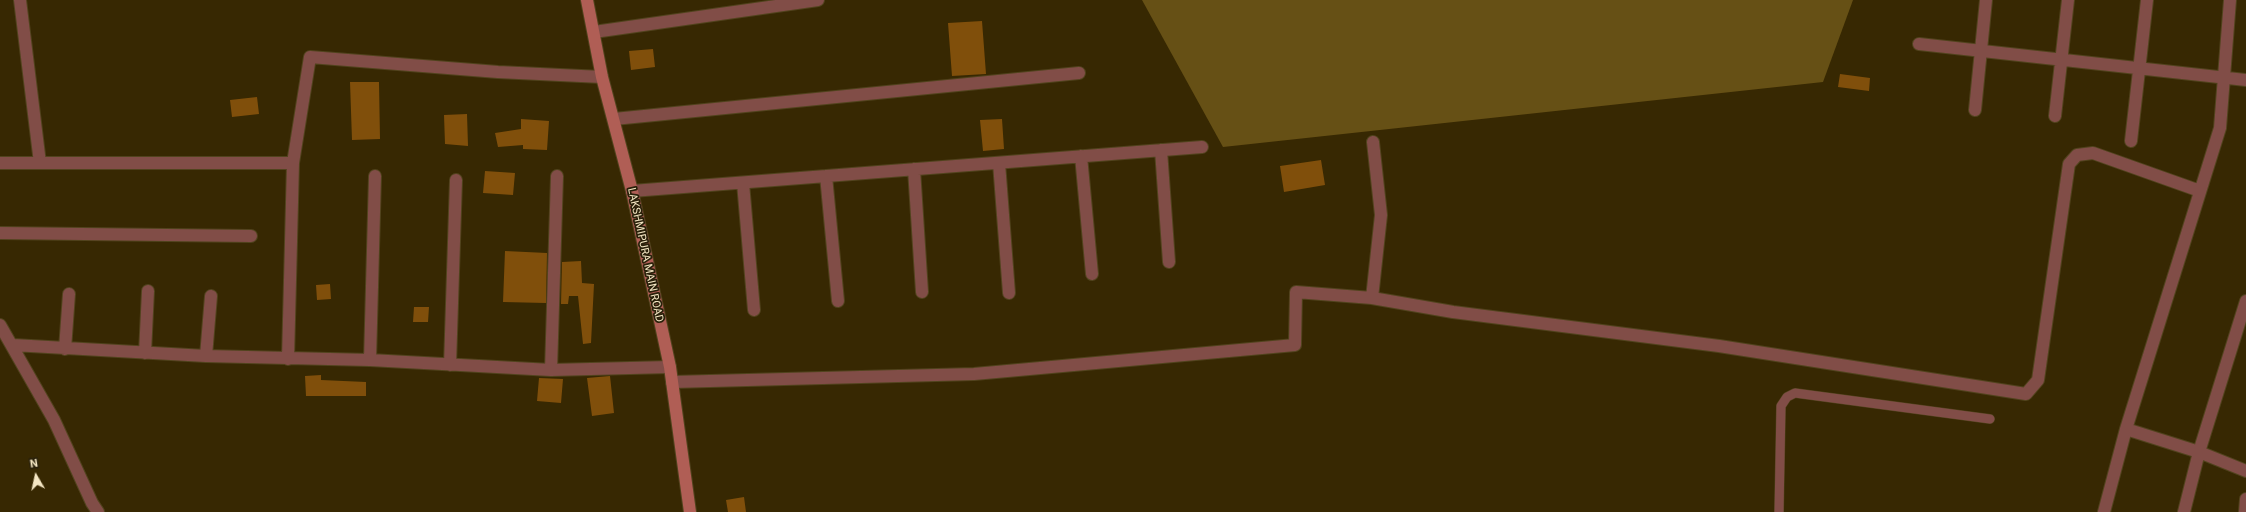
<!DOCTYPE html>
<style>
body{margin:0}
#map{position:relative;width:2246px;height:512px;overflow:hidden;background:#372802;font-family:Roboto,sans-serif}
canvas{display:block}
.north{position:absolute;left:16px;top:456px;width:40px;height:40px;-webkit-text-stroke:3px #29200a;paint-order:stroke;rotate:351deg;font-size:11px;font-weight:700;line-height:16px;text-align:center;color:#f4e6c3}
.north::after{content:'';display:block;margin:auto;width:14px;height:18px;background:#f4e6c3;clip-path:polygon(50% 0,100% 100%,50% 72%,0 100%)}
</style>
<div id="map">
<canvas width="2246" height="512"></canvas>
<div class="north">N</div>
</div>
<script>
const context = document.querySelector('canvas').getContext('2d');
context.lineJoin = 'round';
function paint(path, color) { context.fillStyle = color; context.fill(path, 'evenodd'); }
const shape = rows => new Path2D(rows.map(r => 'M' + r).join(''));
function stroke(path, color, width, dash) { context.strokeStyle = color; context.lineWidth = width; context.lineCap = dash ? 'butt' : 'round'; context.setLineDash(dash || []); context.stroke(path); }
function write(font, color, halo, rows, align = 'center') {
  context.font = font + ' Roboto,sans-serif'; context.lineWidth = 3.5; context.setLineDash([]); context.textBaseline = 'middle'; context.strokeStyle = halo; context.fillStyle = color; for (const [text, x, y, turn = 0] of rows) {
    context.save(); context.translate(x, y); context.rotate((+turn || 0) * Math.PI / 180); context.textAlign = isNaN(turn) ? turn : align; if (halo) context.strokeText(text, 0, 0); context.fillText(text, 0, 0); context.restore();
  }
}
paint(shape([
 [1142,0,1853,0,1823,82,1223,147]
]), '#665015');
paint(shape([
 [982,21,986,74,952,76,948,23],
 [653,49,655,67,631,70,629,51],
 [1840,74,1870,78,1869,91,1838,87],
 [350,82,379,82,380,139,352,140],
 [257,97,259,114,232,117,230,100],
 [467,114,468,146,445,144,444,115],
 [521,119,549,121,547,150,523,149,523,145,498,147,495,133,521,129],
 [1002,119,1004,149,983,151,980,120],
 [1321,160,1325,185,1284,192,1280,166],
 [485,171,515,173,513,195,483,193],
 [505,251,547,253,546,303,503,302],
 [581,261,582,283,594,284,591,343,583,344,578,296,569,296,568,304,561,304,562,262],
 [330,284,331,299,317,300,316,285],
 [414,307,429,307,428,322,413,322],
 [321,375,321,380,366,382,366,396,306,396,305,376],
 [610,376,614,413,592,416,587,378],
 [539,378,563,379,561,403,537,401],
 [744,497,746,512,728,512,726,500]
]), '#804f0b');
const lane = shape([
 [1779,512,1781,406,1787,397,1795,393,1990,419]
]);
const street = shape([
 [20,0,40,163],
 [594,32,818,0],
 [1919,44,2246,80],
 [1975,110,1986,0],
 [2055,116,2068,0],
 [614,119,1079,73],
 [2131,141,2147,0],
 [1161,150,1169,262],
 [1081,156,1092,274],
 [0,163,293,163],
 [999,163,1009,293],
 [914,169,922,292],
 [826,176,838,301],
 [743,183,754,310],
 [632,191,1202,147],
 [0,233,251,236],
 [1372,298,1453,312,1719,346,2026,394,2038,380,2069,164,2077,155,2093,153,2200,191],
 [0,325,54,420,92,503,98,512],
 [13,345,206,356,370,360,551,370,670,367],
 [65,349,69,294],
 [145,353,148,291],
 [206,356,211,296],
 [288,359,293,163,310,57,498,72,602,77],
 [370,360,375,176],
 [450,365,456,180],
 [551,370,557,176],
 [672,382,974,374,1295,345,1296,292,1372,298,1381,215,1373,142],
 [2126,429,2199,452,2246,471],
 [2104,512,2126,429,2220,128,2230,0],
 [2184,512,2199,452,2246,301],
 [2245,512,2246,499]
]);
const secondary = shape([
 [587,0,602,77,632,191,670,367,690,512]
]);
stroke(lane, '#51431d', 10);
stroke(street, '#51431d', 14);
stroke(secondary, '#51431d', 14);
stroke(lane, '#814d47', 9);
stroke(street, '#814d47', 12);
stroke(secondary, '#b05e55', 12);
write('11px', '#f4e6c3', '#29200a', [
 ["LAKSHMIPURA MAIN ROAD",645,255,78]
]);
</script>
